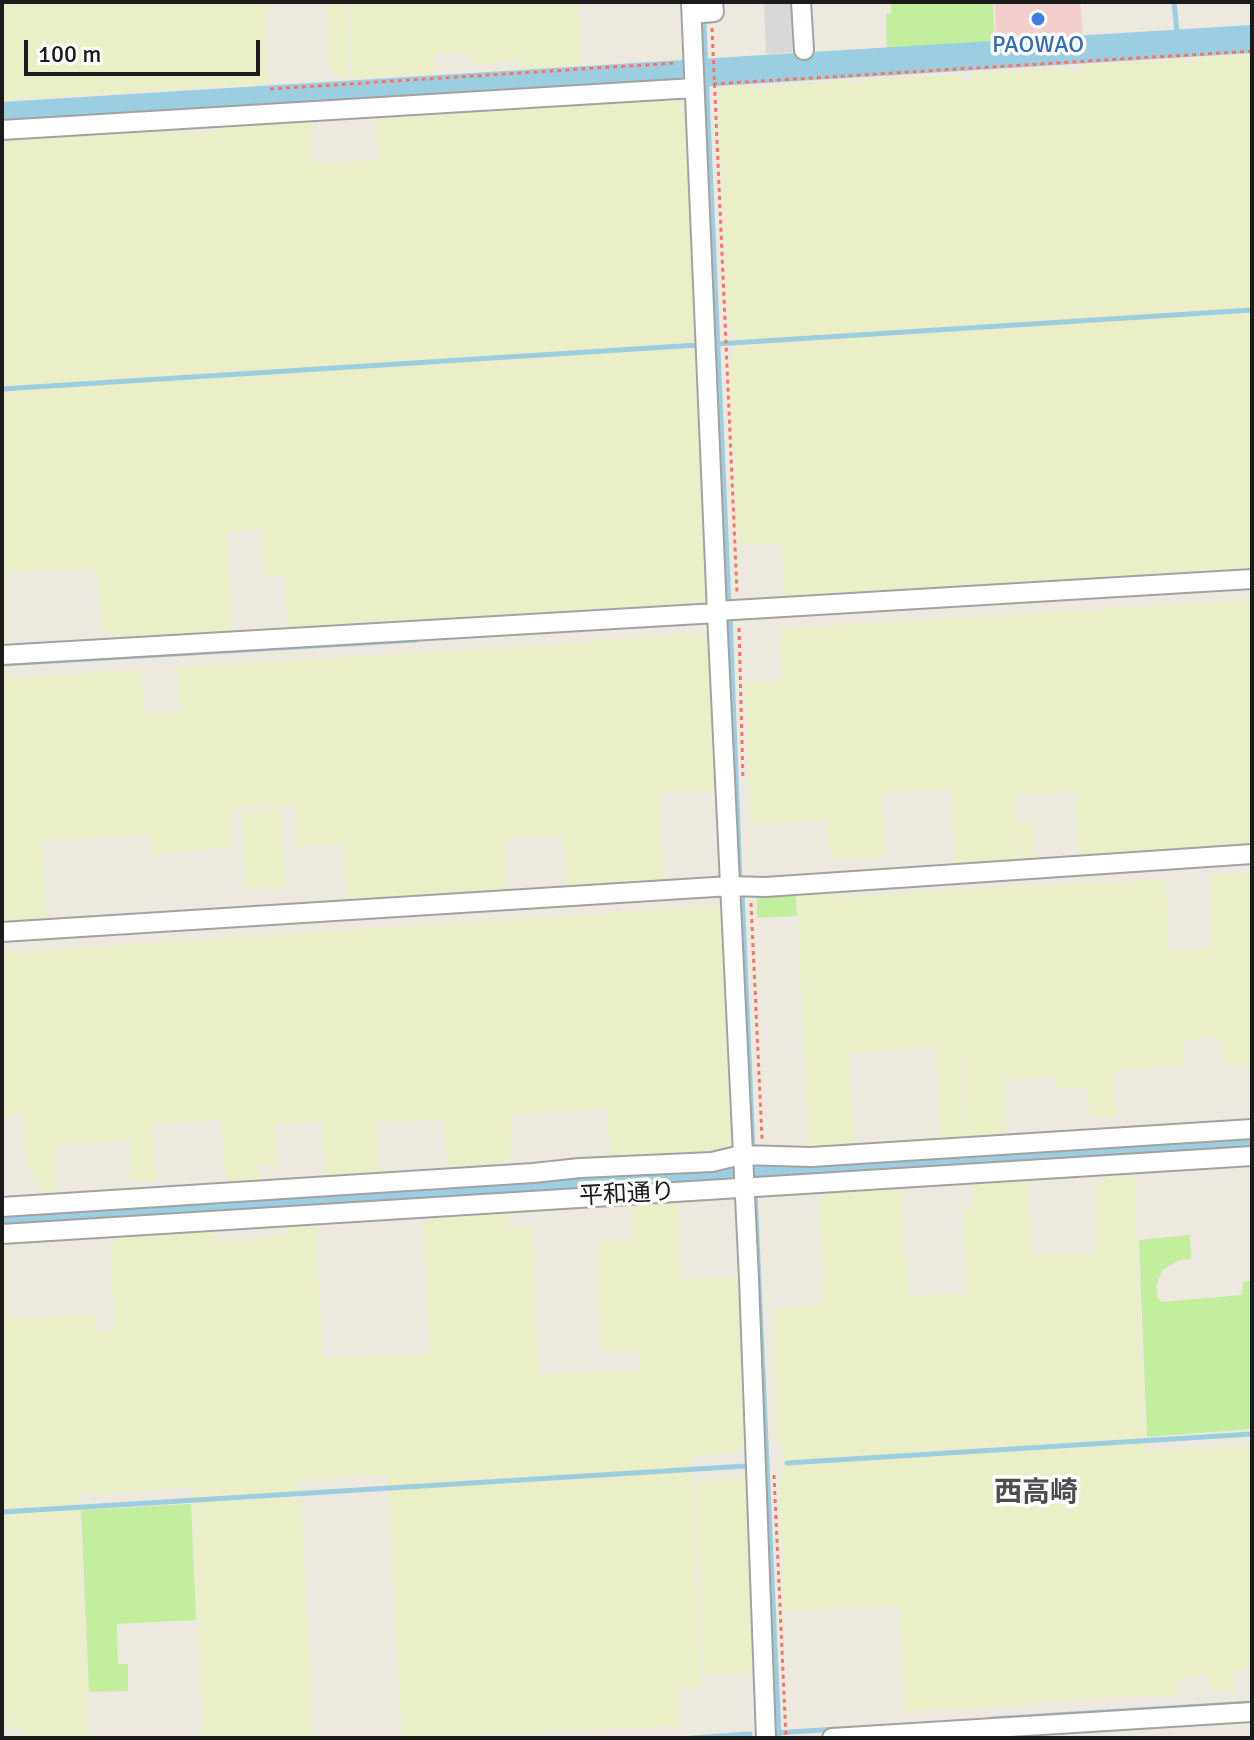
<!DOCTYPE html>
<meta charset="utf-8">
<style>
body{margin:0}
#map{position:relative;width:1254px;height:1740px;overflow:hidden;background:#eee9df;font-family:Signika,sans-serif}
canvas{display:block}
.frame{position:absolute;inset:0;border:4px solid #1b1b1b;pointer-events:none}
.scale{position:absolute;left:24px;top:40px;width:236px;height:36px;box-sizing:border-box;border:4px solid #1b1b1b;border-top:0;padding-left:10px;font-size:24px;line-height:28px;white-space:nowrap;color:#1b1b1b;-webkit-text-stroke:6px #fff;paint-order:stroke}
</style>
<div id="map">
<canvas width="1254" height="1740"></canvas>
<div class="frame"></div>
<div class="scale">100 m</div>
</div>
<script>
const context = document.querySelector('canvas').getContext('2d');
context.lineJoin = 'round';
function paint(path, color) { context.fillStyle = color; context.fill(path, 'evenodd'); }
const shape = rows => new Path2D(rows.map(r => 'M' + r).join(''));
function stroke(path, color, width, dash) { context.strokeStyle = color; context.lineWidth = width; context.lineCap = dash ? 'butt' : 'round'; context.setLineDash(dash || []); context.stroke(path); }
function write(font, color, halo, rows, align = 'center') {
  context.font = font + ' Signika,"Noto Sans JP",sans-serif'; context.lineWidth = 7; context.setLineDash([]); context.textBaseline = 'middle'; context.strokeStyle = halo; context.fillStyle = color; for (const [text, x, y, turn = 0] of rows) {
    context.save(); context.translate(x, y); context.rotate((+turn || 0) * Math.PI / 180); context.textAlign = isNaN(turn) ? turn : align; if (halo) context.strokeText(text, 0, 0); context.fillText(text, 0, 0); context.restore();
  }
}
paint(shape([
 [764,2,796,2,799,52,766,54]
]), '#d9d7d7');
paint(shape([
 [995,2,1080,2,1083,35,996,42]
]), '#f1cecb');
paint(shape([
 [2,2,305,2,265,6,268,84,2,100],
 [350,2,578,2,581,65,521,69,520,60,475,65,464,51,434,53,435,73,353,78],
 [347,3,349,78,343,78,334,73,329,64,326,5],
 [1250,55,1252,59,1252,573,1038,586,1037,580,1028,581,1028,586,974,588,968,584,961,585,961,590,837,598,836,594,784,600,782,543,738,544,729,358,735,352,734,333,731,332,728,325,718,91,728,87,748,86,757,90,793,84,849,80,849,85,871,79,961,75,962,81,970,80,971,74,1073,67,1074,73,1082,72,1082,65,1179,60,1184,61,1187,65,1195,58],
 [675,96,677,104,685,104,697,361,706,601,698,601,698,608,612,611,611,608,598,609,598,614,384,627,384,621,373,621,372,627,290,634,287,627,285,576,265,577,260,530,227,531,231,638,115,643,115,631,102,631,97,569,8,573,9,650,2,650,2,137,47,134,53,142,60,132,170,126,171,133,218,132,219,123,295,120,309,122,309,162,378,161,376,113,502,105,503,110,509,110,510,104],
 [1252,600,1252,849,1208,851,1202,847,1192,847,1177,852,1094,859,1078,854,1074,791,1015,797,1019,859,1016,863,955,867,951,789,882,792,884,857,834,860,830,856,827,820,750,824,745,683,782,681,780,629],
 [698,633,708,640,716,791,658,793,663,885,567,891,563,835,506,838,507,895,349,906,346,900,344,844,297,847,293,804,230,810,232,848,150,853,149,834,43,841,46,925,2,927,2,678,141,670,144,712,180,711,177,667,525,647],
 [282,810,285,887,245,890,242,813],
 [1034,822,1035,859,1021,860,1019,823],
 [1252,874,1252,1064,1224,1066,1222,1037,1184,1040,1185,1066,1114,1071,1116,1117,1090,1117,1088,1088,1056,1089,1055,1077,1005,1080,1006,1139,966,1142,963,1060,940,1061,961,1061,964,1142,944,1141,941,1138,936,1047,849,1054,854,1149,819,1150,808,1147,797,894,841,892,842,897,808,901,992,887,1162,880,1166,882,1169,950,1211,949,1210,876],
 [715,906,720,907,731,1148,719,1156,612,1163,606,1108,511,1115,510,1162,447,1168,444,1120,376,1122,380,1175,326,1179,321,1121,275,1126,277,1164,259,1166,261,1184,227,1185,221,1120,153,1124,156,1180,133,1181,129,1141,56,1144,57,1191,40,1191,26,1165,23,1114,2,1116,2,953],
 [1134,1171,1145,1451,1252,1446,1252,1668,1233,1669,1234,1690,1212,1692,1209,1675,1177,1678,1178,1695,1052,1700,1011,1707,905,1711,899,1605,784,1612,779,1479,784,1474,783,1450,777,1436,773,1309,824,1304,819,1201,829,1190,900,1187,903,1256,908,1257,908,1295,966,1294,963,1209,972,1209,973,1182,1027,1178,1031,1254,1096,1252,1094,1183,1104,1182,1104,1174],
 [676,1200,681,1279,737,1277,744,1445,730,1454,691,1456,701,1687,677,1688,679,1723,675,1726,396,1738,402,1737,387,1474,300,1481,313,1738,203,1738,192,1488,78,1494,89,1738,24,1738,22,1726,2,1727,2,1241,6,1240,9,1319,92,1314,96,1317,96,1330,114,1330,111,1246,117,1238,128,1234,212,1229,214,1243,287,1235,287,1224,315,1221,323,1358,430,1354,423,1223,441,1216,509,1211,510,1229,532,1228,539,1374,639,1371,638,1351,601,1351,597,1242,633,1240,632,1204],
 [749,1478,758,1673,704,1675,696,1481]
]), '#ebefc7');
paint(shape([
 [891,2,993,2,995,47,887,54,886,14,891,14],
 [796,894,797,916,757,918,757,896],
 [1190,1235,1191,1259,1180,1260,1162,1270,1156,1287,1158,1298,1161,1302,1242,1295,1243,1281,1252,1281,1252,1429,1147,1437,1139,1240],
 [191,1504,196,1620,117,1624,118,1664,128,1664,128,1691,89,1692,81,1510]
]), '#c3ee9e');
stroke(shape([
 [703,2,729,606],
 [1174,2,1178,43],
 [716,344,1252,310],
 [2,389,698,345],
 [730,616,740,882],
 [2,664,416,640],
 [742,892,753,1150],
 [753,1160,754,1182],
 [755,1192,779,1738],
 [787,1463,1252,1434],
 [2,1512,746,1466],
 [991,1719,1252,1703],
 [775,1733,837,1729],
 [691,1738,750,1734]
]), '#9acee0', 5);
stroke(shape([
 [2,116,1252,39],
 [2,1219,1252,1141]
]), '#9acee0', 28);
const minor = shape([
 [691,2,717,613,749,1279,766,1738],
 [801,2,804,50],
 [692,14,714,12,713,2],
 [2,130,694,88],
 [717,611,1252,579],
 [2,655,717,613],
 [2,932,730,886,765,887,1252,854],
 [2,1207,533,1173,580,1168,712,1162,741,1155,811,1157,1252,1129],
 [2,1234,1252,1156],
 [832,1738,1252,1712]
]);
stroke(minor, '#a2a2a2', 22);
stroke(shape([
 [712,28,737,592],
 [713,84,1252,51],
 [270,89,677,63],
 [739,628,743,780],
 [751,903,762,1139],
 [774,1475,786,1738]
]), '#ff745e', 3, [4, 4]);
stroke(minor, '#fff', 18);
for (const [x, y, r, color] of [
 [1038,19,8,"#3f7fe0"]
]) { const dot = new Path2D(); dot.arc(x, y, r, 0, 2 * Math.PI); context.fillStyle = color; context.fill(dot); stroke(dot, '#fff', 3); }
write('24px', '#366cbe', '#fff', [
 ["PAOWAO",1038,46]
]);
write('24px', '#1b1b1b', '#fff', [
 ["平和通り",627,1195,-3]
]);
write('bold 28px', '#4e4e4e', '#fff', [
 ["西高崎",1036,1494]
]);
</script>
